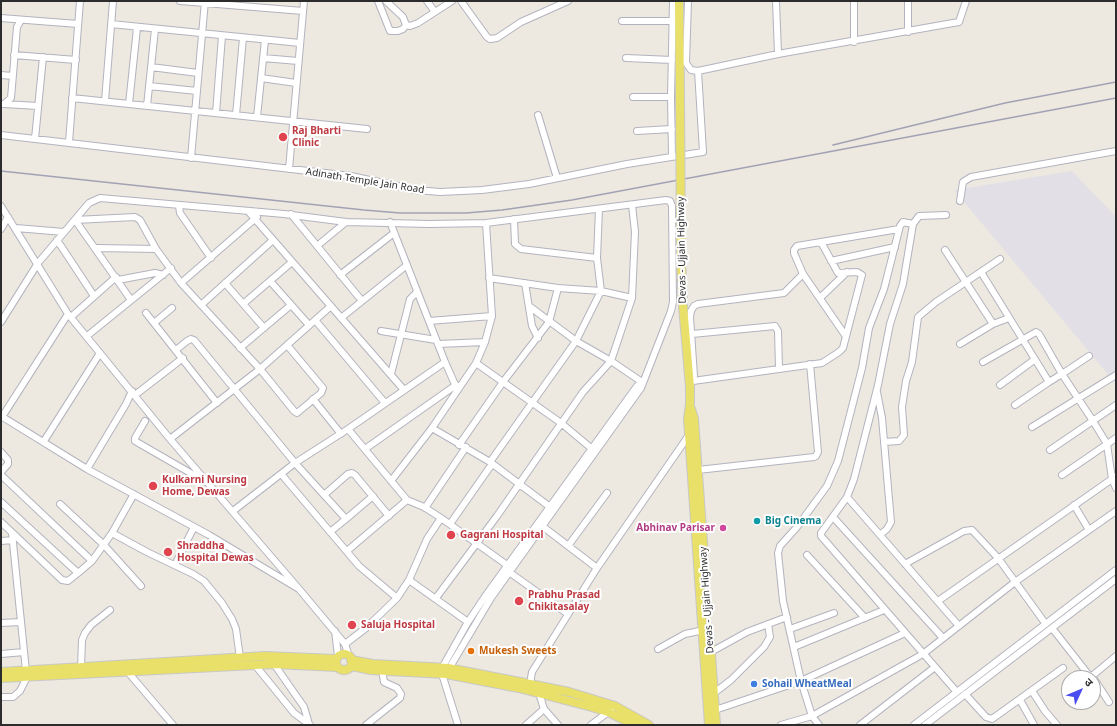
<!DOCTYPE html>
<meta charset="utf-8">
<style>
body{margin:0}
#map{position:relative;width:1117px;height:726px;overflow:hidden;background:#ede9e0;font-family:"Noto Sans","Noto Sans Devanagari",sans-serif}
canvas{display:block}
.frame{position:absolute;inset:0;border:2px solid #2c2c2c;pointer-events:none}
.north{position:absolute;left:1061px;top:670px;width:40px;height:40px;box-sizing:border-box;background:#fff;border:1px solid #ababab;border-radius:50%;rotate:46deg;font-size:11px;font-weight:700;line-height:16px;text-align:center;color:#2c2c2c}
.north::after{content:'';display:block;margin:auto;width:14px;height:18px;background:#4a4def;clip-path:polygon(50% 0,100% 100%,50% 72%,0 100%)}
</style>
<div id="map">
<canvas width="1117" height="726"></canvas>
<div class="frame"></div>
<div class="north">उ</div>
</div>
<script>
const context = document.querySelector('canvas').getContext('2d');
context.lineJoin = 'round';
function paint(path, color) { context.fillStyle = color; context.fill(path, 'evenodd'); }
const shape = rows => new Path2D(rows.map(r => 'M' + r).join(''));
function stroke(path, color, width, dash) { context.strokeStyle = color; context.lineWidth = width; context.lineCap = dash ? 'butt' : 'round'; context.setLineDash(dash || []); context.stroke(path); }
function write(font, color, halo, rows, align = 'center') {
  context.font = font + ' "Noto Sans",sans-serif'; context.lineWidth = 4; context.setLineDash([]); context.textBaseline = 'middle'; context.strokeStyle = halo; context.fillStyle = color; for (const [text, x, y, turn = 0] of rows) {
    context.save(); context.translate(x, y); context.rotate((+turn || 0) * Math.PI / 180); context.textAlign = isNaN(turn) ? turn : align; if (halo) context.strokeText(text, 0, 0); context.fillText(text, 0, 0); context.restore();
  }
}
paint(shape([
 [1072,171,1116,217,1116,384,954,190]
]), '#e2dfe6');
const minor = shape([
 [180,1,303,11],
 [378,1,390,31,398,31,403,29,406,25,403,17,386,1],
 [427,1,435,12],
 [461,1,487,37,490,39,497,38,521,22,568,1],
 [688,1,686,63,691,70,698,71,778,54,953,23,959,22,966,1],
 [776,1,778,54],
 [854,1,854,42],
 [908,1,908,32],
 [1,18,78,24],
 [622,21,673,21],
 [111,24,300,43],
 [406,25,410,26,418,23,452,1],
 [14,55,76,60],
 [263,58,298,61],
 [626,58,672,60],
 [151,67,198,73],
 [1,75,12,76],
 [261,78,296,83],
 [149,86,197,91],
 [633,97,671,97],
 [72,98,367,129],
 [105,101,113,1],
 [1,104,4,104,11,98,17,27,21,20],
 [4,104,38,106],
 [129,104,137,28],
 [147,106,155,29],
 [216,113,222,36],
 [236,115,243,38],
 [538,115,557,178],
 [257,117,265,40],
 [637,131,672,129],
 [1,135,351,176,416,190,440,192,482,190,529,184,627,164,703,152,698,71],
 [35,139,43,57],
 [69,142,80,1],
 [672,156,671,97,673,1],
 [191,158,205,1],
 [289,169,304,1],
 [960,201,963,182,971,177,1116,151],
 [1,206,68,314,170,439,299,589],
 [179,206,180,213,211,258],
 [248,211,404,390],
 [291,214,362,301],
 [946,215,919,216,913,224,903,284,890,324,878,385,854,479,847,497,821,533,821,536,956,691],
 [514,219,515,244,521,249,597,258],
 [75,220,135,217,140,220,156,249,181,283,260,369,294,411,297,413,321,393,323,388,287,345],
 [75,220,131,300],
 [390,222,445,362,457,389],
 [16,228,64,232],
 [1,229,8,217],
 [57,240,94,296],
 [317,246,346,222],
 [97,248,156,249],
 [945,250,993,324,1009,318],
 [831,261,895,247],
 [803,274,845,335],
 [340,275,394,233],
 [489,278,558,288,601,291,632,298],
 [118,280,155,273,163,275],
 [270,281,309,325],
 [181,283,257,217],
 [225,283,264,328],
 [525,283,532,326,538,338],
 [820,298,847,272],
 [243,304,292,262],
 [201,305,273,240],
 [529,306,576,341,611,361,642,382],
 [146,313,217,403],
 [71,317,116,277],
 [341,318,407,265],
 [315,320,385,403],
 [429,321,492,316],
 [1,322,38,263,89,203,100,198,284,214,346,222,430,224,486,223,666,200,670,201,672,206,673,302,671,311,641,388,491,598,447,672],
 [154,323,172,308],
 [381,331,436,340],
 [692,334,775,326,778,331,779,368],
 [87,336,171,268],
 [438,344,485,342],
 [960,344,993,324],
 [240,348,291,305],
 [176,350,187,341,191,339,194,340,295,463,346,519,330,532],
 [983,362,1036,332,1039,334,1062,374,1089,356],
 [476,363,561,423,591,448],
 [391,374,410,299,417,292],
 [693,381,822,363,839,352,843,348,862,275,857,272,838,273,821,242],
 [1000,385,1034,360],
 [690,386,694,376,690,317,691,311,694,306,698,304,784,293,803,274,794,253,794,250,797,246,899,229],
 [877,392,882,418,891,522,887,529,880,535],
 [135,395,183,358],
 [313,399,341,434],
 [1015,405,1049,382],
 [1,416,87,469,209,535,299,589,345,644,349,656],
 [2,417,68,314],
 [145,421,135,438,135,441,206,482],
 [1032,427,1116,375],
 [432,428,490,462,550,507],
 [348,429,407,500,424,507,441,518,507,565],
 [170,439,260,369,331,306],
 [44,441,100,353],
 [884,442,899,441,904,435,902,407,906,381,912,362,918,317,936,302,1000,259],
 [459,445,503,382,549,322,558,288],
 [365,449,456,385],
 [1050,450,1116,405],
 [1,452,8,460,8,464,1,472],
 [490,462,576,341,601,291,597,258,599,209],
 [87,469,126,404,132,391],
 [698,470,814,457,816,456,818,452,810,364],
 [1,475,92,561,112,533,134,494],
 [282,475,359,566,397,598],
 [1062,475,1116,438],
 [1116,476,1112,479,1116,488],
 [391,481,432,428,476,363,485,342,492,316,486,223],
 [324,495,348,474,352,473,355,475,389,516],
 [847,497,959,626],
 [1,502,78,573,92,561],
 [60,504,104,545,141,586],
 [1074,505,1089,530],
 [425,508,466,447],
 [233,511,295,463,348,429,445,362],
 [833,517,943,638],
 [346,519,373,496],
 [1,522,62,580,68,581,78,573],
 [450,524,492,464],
 [542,526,597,568],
 [12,533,26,671],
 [112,533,147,552,193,574,204,581,222,603,232,619,236,629,240,658],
 [1,541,13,540],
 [568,546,607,493],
 [347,551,407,500],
 [807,555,865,618],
 [905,564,964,531,972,530,998,558,1045,623],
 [175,565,194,527],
 [509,572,568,614],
 [409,580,468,622],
 [436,598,497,516,583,392,611,361,632,298,635,232,632,205],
 [938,601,1112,479,1107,444,1093,421,1062,374,1049,382,981,272],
 [1,623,21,622],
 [1052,628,1088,674,1092,676,1116,656],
 [790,629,834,613],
 [335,631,338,656],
 [345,644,366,628,397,598,409,580,427,539,441,518],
 [794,647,884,610],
 [658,649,685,634,709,629],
 [711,652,747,632,787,617],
 [1,654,24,652],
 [274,664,304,707,309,724],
 [255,665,294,713,310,725],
 [81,668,82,640,85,633,91,625,110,610],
 [127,671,173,725],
 [1092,676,1109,702],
 [530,684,532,672,597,568,689,435],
 [1032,691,1045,711,1057,725],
 [539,693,544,709,558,725],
 [714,693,731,680,764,647,770,637,768,624],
 [965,694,986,717,992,719,1063,668],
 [1,697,13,697,20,691,27,677],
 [1020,700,1034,725],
 [715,710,801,681,905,633],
 [366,725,400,698,401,694,397,688,384,682,382,670],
 [458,725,443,677,441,674,442,668,468,622,486,595,637,386,642,382],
 [526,725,544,709],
 [591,725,611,710],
 [781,725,812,716,923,654,1015,582,1116,511],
 [819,725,812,716,801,681,783,601,778,553,780,546,797,527,827,486,838,461,862,368,869,328,884,289,900,226,903,222,913,224],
 [860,725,935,667],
 [914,725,1116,570],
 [925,725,1116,579]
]);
const major = shape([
 [679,1,680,97],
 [681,258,683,306,690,387,690,404,688,419,709,725],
 [691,409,694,419,704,556],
 [710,640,716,725],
 '336 662a8 8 0 1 1 16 0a8 8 0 1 1-16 0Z',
 [351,660,373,664,448,668,530,684,569,692,615,706,649,725],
 [352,666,371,670,446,674,519,688,592,707,608,712,635,725],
 [1,672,265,656,336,659],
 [1,678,274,664,337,667]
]);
stroke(minor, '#b3b3bf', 8);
stroke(major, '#c8c8c8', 10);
stroke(minor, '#fff', 6);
stroke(major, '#e9e069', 8);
stroke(shape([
 [833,145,1005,103,1116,82],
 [1,171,364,210,400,213,466,213,502,210,572,200,1116,98]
]), '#a3a2b5', 1.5);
const majorBridge = shape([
 [680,97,681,258]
]);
stroke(majorBridge, '#c8c8c8', 10, []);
stroke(majorBridge, '#e9e069', 8);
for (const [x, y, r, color] of [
 [283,137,5,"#e0444e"],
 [153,486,5,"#e0444e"],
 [757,521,4,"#0f9aa8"],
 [723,528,4,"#d1479c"],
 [451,535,5,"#e0444e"],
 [168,552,5,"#e0444e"],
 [519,601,5,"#e0444e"],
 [352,625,5,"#e0444e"],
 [471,651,4,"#e8710a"],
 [754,684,4,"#3f7fe0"]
]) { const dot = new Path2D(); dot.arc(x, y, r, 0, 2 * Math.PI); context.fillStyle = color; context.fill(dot); stroke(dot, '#fff', 1.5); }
write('bold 10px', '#be3a42', '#fff', [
 ["Raj Bharti",292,131],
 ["Clinic",292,143],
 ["Kulkarni Nursing",162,480],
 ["Home, Dewas",162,492],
 ["Gagrani Hospital",460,535],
 ["Shraddha",177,546],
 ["Hospital Dewas",177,558],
 ["Prabhu Prasad",528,595],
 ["Chikitasalay",528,607],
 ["Saluja Hospital",361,625]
], 'left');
write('10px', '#2c2c2c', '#fff', [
 ["Adinath Temple Jain Road",365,181,9],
 ["Devas - Ujjain Highway",682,250,-91],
 ["Devas - Ujjain Highway",707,600,-94]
]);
write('bold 10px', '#0d838f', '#fff', [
 ["Big Cinema",765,521]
], 'left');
write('bold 10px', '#b23c85', '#fff', [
 ["Abhinav Parisar",715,528]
], 'right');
write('bold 10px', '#c56008', '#fff', [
 ["Mukesh Sweets",479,651]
], 'left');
write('bold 10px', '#366cbe', '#fff', [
 ["Sohail WheatMeal",762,684]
], 'left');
</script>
